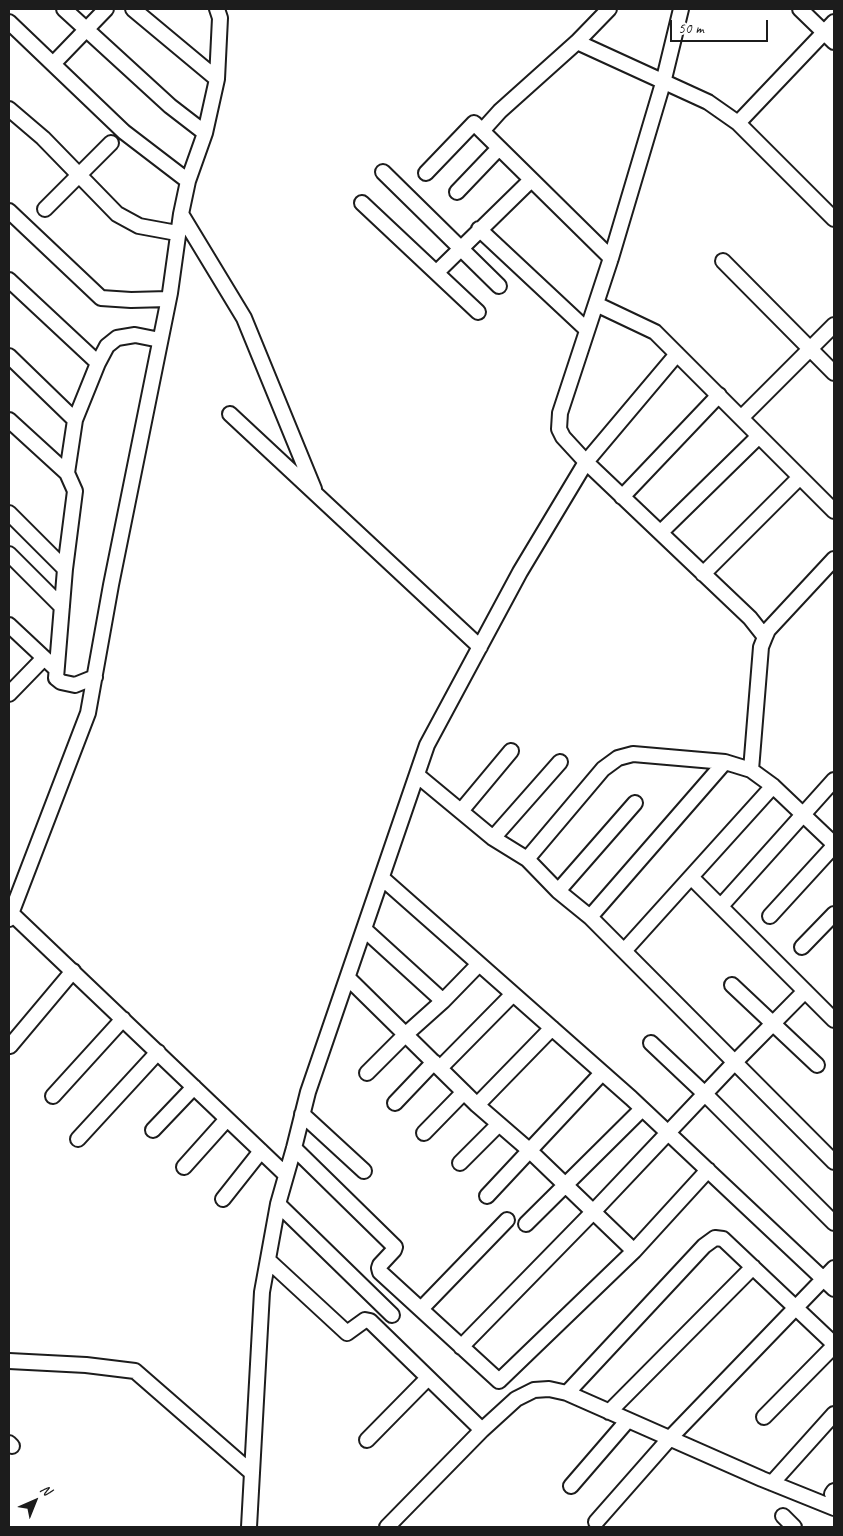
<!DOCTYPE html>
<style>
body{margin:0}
#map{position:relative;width:843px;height:1536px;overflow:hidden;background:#fff;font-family:Caveat,sans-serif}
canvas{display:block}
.frame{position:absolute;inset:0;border:10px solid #1c1c1c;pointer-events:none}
.north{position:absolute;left:10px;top:1476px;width:50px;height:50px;-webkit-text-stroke:4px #fff;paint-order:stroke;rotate:44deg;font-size:14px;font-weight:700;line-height:20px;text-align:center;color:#1c1c1c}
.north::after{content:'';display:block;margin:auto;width:18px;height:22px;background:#1c1c1c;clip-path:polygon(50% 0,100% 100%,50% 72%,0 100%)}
.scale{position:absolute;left:670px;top:20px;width:98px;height:22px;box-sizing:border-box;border:2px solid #1c1c1c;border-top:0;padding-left:6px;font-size:15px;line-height:18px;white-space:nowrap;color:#1c1c1c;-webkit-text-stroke:4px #fff;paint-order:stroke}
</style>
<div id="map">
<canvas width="843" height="1536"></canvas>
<div class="frame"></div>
<div class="north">N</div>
<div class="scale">50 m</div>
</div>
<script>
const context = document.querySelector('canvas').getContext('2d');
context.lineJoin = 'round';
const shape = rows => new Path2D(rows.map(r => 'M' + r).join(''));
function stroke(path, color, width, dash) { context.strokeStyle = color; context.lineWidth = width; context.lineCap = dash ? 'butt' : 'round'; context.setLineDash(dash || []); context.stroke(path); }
const minor = shape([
 [64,9,170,106,205,133],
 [133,9,217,79],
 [681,9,663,83,611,258,560,413,559,429,563,437,586,462,750,618,765,637],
 [800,9,834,42],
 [9,22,124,132,188,181],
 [577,42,708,102,738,123,834,219],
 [53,64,106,9],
 [9,109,43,138,117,214,139,226,177,233],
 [738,123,834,22],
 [482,131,500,111,577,42,609,9],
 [383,172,499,286],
 [426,173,474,123,611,258],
 [457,192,499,148],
 [362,203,478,312],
 [45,209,111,143],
 [9,211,101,298,131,300,168,299],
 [181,214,244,318,314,489],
 [479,229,586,329],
 [723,261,834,373],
 [437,272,531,180],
 [9,280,98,363],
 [596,304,655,332,834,511],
 [9,356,75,420],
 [230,414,480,647],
 [741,418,834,325],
 [9,420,67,473],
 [622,497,719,395],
 [9,513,65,569],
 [661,532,759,436],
 [9,554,62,607],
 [703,574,800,477],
 [9,625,56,669],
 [95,677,75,685,61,682,56,678,65,569,75,491,67,473,75,420,98,363,107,346,117,338,135,335,160,340],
 [9,694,44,658],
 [751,770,761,647,765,637,768,630,834,559],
 [417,775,493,838,527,859,558,891,590,917,834,1162],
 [461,811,511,751],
 [493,838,560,762],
 [527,859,603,769,618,758,633,754,725,762,751,770,773,786,834,844],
 [691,877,834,1020],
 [382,878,631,1098,834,1289],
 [558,891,635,803],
 [721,906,834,780],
 [10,912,285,1174],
 [770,916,834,846],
 [590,917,725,762],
 [9,919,88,713,111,585,170,293,181,214,188,181,205,133,217,79,220,18,217,9],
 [365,930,443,1001],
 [802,947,834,914],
 [624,951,773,786],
 [348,978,477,1105,529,1150,634,1251],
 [732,985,817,1065],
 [651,1043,705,1094,834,1223],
 [10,1046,73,971],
 [440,1068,513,994],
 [367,1073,405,1035,443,1001,479,964],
 [53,1096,123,1019],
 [395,1103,434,1062],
 [477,1105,552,1028],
 [302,1114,364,1171],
 [153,1130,194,1087],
 [424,1133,464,1092],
 [78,1139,158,1052],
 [294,1148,395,1247,394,1250,380,1265,379,1268,380,1272,499,1381,634,1251,708,1170],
 [460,1163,499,1124],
 [184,1167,227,1119],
 [487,1196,602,1073],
 [223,1199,261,1151],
 [278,1204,392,1315],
 [526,1224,642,1109],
 [269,1261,347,1333,365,1320,370,1321,482,1430],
 [421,1309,507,1220],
 [461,1347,593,1212,734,1063,805,991],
 [9,1361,86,1365,135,1371,252,1473],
 [567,1393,704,1246,715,1238,723,1239,834,1344],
 [609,1412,753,1267],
 [764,1417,834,1346],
 [367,1440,428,1378],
 [9,1443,12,1446],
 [772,1483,834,1414],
 [571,1486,628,1420],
 [832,1494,834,1491],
 [783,1516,794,1527],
 [596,1522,670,1438,834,1268],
 [249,1527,262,1292,278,1204,294,1148,308,1092,427,745,520,572,586,462,677,354],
 [387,1527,482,1430,516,1399,534,1390,549,1389,567,1393,762,1479,834,1508]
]);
stroke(minor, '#1c1c1c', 18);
stroke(minor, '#fff', 14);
</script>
